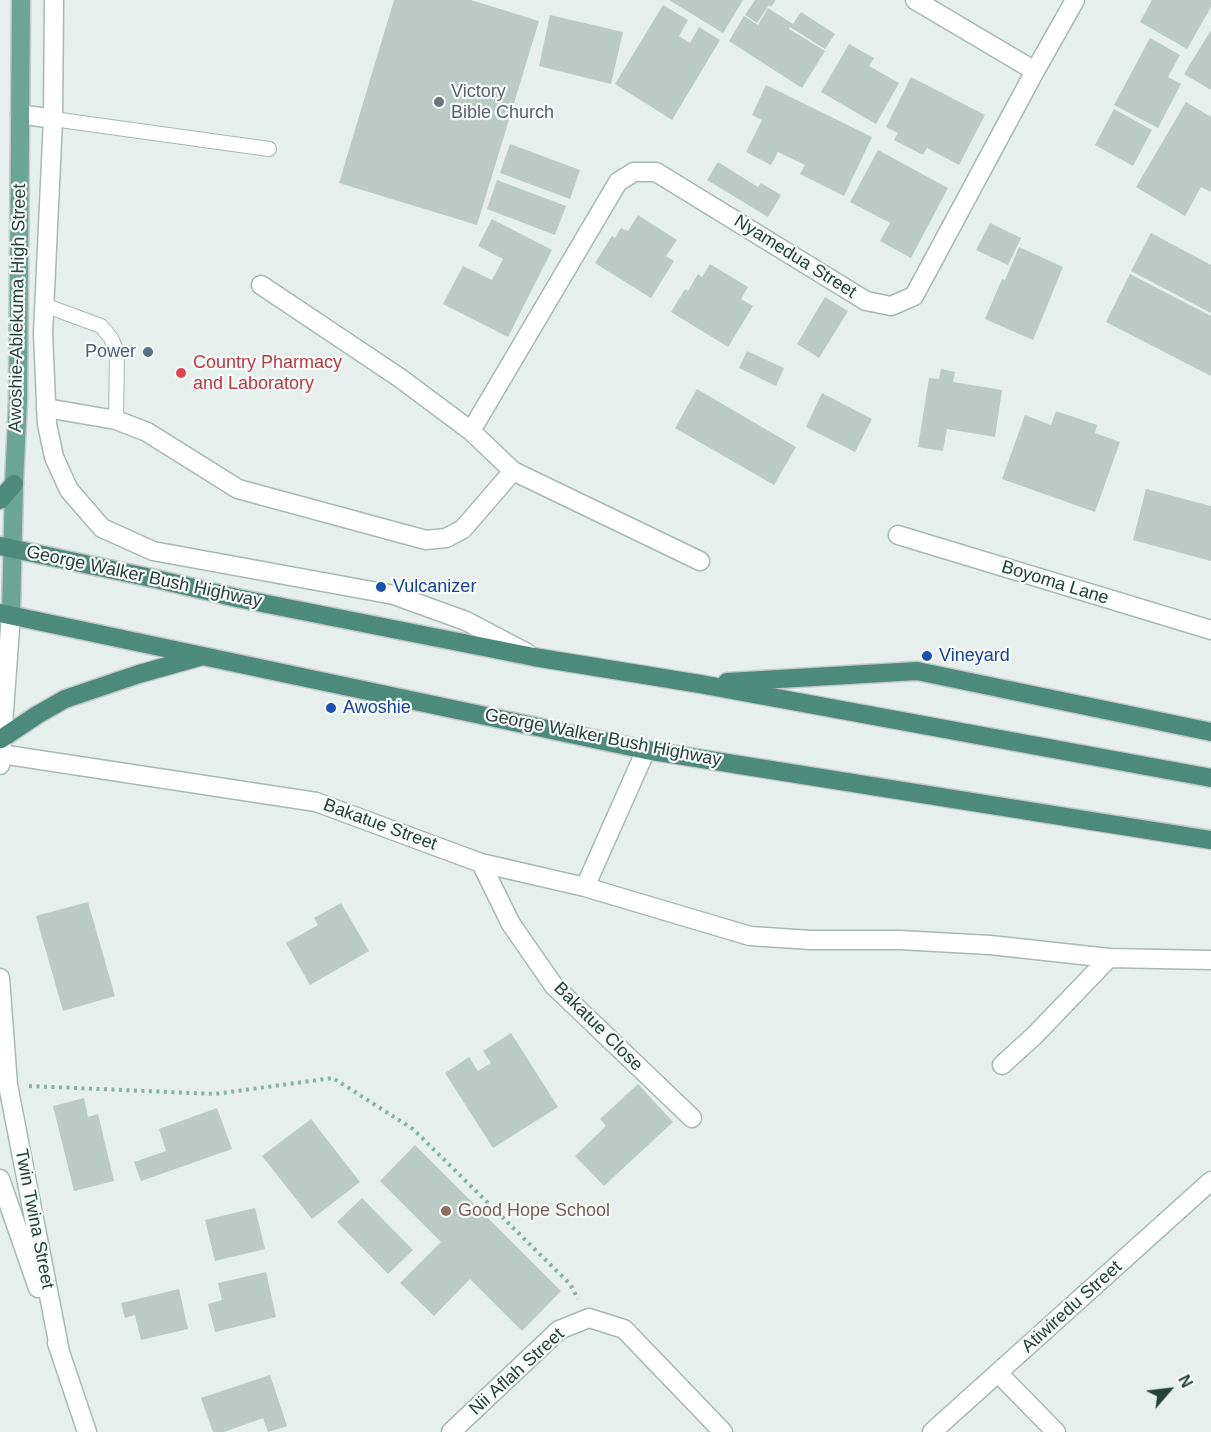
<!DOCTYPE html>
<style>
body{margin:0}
#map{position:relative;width:1211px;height:1432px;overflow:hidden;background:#e6efeb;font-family:Arial,sans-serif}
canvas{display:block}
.north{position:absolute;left:1139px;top:1360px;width:60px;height:60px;-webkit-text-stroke:4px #f7fbf9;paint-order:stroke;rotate:62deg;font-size:16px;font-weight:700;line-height:24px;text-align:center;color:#24423a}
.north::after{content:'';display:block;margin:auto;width:21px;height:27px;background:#24423a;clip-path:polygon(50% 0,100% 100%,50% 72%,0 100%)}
</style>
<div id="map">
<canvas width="1211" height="1432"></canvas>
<div class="north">N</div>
</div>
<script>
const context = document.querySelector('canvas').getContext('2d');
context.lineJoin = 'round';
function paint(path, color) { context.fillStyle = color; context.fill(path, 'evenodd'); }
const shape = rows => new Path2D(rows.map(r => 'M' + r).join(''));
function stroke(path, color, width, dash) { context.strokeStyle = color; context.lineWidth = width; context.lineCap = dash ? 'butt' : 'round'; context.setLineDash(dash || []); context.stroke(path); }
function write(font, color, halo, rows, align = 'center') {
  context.font = font + ' Arial,sans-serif'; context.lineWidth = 4.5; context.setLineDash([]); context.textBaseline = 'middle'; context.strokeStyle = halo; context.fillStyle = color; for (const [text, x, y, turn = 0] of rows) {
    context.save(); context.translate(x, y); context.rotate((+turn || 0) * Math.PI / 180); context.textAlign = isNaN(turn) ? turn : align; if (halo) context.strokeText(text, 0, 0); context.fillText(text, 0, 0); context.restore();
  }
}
paint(shape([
 [394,0,471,0,539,21,477,225,339,183],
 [669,0,743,0,723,33],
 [755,0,776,0,771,7,769,5,757,23,745,15],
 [1152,0,1211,0,1211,7,1187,49,1140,22],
 [663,5,688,20,679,36,690,43,699,27,720,40,672,120,615,84],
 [768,8,793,24,801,12,835,34,825,49,790,27,789,29,825,51,802,88,729,41,744,16,758,25],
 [550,15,623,32,611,84,539,66],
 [1211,30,1211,90,1184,74],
 [1150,38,1180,55,1168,77,1181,84,1158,128,1114,105],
 [849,44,874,58,869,66,899,83,876,124,821,92],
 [911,77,985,115,959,165,927,148,923,155,894,140,898,133,886,127],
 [766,85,872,137,844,196,800,174,805,165,778,152,771,165,746,152,762,120,752,115],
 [1186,102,1211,117,1211,192,1201,187,1185,216,1136,187],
 [1114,109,1152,130,1133,166,1095,145],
 [510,144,580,170,570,199,500,173],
 [878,150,948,188,911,258,880,241,890,223,850,202],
 [718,162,758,187,761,183,781,195,768,217,707,180],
 [497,180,566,206,555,235,487,209],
 [638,215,677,240,666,256,674,261,651,298,595,263,612,236,615,238,621,228,628,231],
 [492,219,552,250,508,337,443,304,463,266,492,280,503,259,478,246],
 [990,223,1021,238,1008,265,976,250],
 [1151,233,1211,265,1211,313,1131,271],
 [1019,247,1063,267,1033,340,985,319,1002,279,1005,280],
 [710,264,748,287,741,299,753,306,728,347,671,312,685,289,688,291,698,274,702,277],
 [1130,274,1211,316,1211,376,1106,322],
 [825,297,848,311,819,358,797,344],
 [747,351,784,368,776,386,739,368],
 [941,369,955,372,953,382,1002,390,995,437,947,429,943,451,918,447,929,378,939,379],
 [697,389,796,447,774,485,675,428],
 [822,393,872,419,855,452,806,427],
 [1056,411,1097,425,1095,433,1120,442,1095,512,1002,479,1025,415,1051,425],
 [1146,489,1211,506,1211,561,1133,540],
 [88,902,115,996,63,1011,36,916],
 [341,903,369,951,310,985,286,943,318,925,314,918],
 [511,1033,558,1107,493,1148,445,1073,469,1057,478,1071,491,1063,483,1051],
 [638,1084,673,1122,604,1186,575,1156,606,1126,600,1119],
 [84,1098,88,1117,98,1114,114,1181,74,1191,53,1106],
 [217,1108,232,1149,141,1181,134,1162,166,1151,159,1129],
 [311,1119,360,1182,312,1219,262,1156],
 [415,1145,561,1291,522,1331,470,1279,434,1316,400,1283,441,1242,380,1181],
 [362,1198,413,1250,388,1274,337,1222],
 [255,1208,265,1249,215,1261,205,1220],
 [266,1272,276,1317,215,1332,208,1304,222,1300,218,1283],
 [179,1289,188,1329,141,1340,135,1315,125,1318,121,1303],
 [270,1375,287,1426,268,1432,263,1418,224,1432,213,1432,201,1398]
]), '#bbcac4');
const service = shape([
 [53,119,269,149],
 [44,305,101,326,111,338,117,352,116,420]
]);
const minor = shape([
 [915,0,1035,71],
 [20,114,53,119],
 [261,285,400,378,471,431,513,471,700,561],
 [46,408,116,420,147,432,238,489,426,540,446,538,463,529,513,471],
 [471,431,618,182,634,172,656,172,866,301,891,306,914,296,1035,71,1075,0],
 [898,535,1211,630],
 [0,754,316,802,481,863,585,887,750,936,811,940,899,940,990,945,1109,958,1211,960],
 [481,863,511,924,554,986,692,1118],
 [585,887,646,750],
 [1002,1065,1034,1036,1109,958],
 [998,1373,1056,1432],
 [451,1432,559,1330,589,1318,624,1329,723,1432],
 [932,1432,1211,1181]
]);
const tertiary = shape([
 [54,0,53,119,43,334,47,424,54,457,69,490,102,528,153,551,394,595,466,621,527,653]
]);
const secondary = shape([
 [0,765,11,615],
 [0,978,8,1085,60,1352],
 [0,1179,38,1288],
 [57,1343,87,1432]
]);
const primary = shape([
 [11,615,14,484,18,400,21,0]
]);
const trunk = shape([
 [0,500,14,484],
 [0,546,156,579,237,598,534,657,700,684,1211,778],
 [0,613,646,750,1211,840],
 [727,682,917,671,1211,732],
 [1,739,37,715,65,699,139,674,203,656]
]);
stroke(service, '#a8b8b2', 16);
stroke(minor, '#a8b8b2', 21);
stroke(tertiary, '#a8b8b2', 21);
stroke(secondary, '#a4bbb3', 21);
stroke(primary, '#c2cac8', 21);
stroke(trunk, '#c2cac8', 21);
stroke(shape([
 [29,1086,215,1094,333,1078,413,1129,570,1284,578,1299]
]), '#86b3a5', 4, [3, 4.5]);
stroke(service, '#fff', 14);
stroke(minor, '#fff', 18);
stroke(tertiary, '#fff', 18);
stroke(secondary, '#fff', 18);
stroke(primary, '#6aa596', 18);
stroke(trunk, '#4c8a7c', 18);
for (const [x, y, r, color] of [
 [439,102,6,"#6b7280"],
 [148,352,6,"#5c6f8a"],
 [181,373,6,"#e0444e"],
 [381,587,6,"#1a4fb4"],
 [927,656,6,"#1a4fb4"],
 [331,708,6,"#1a4fb4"],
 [446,1211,6,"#8d6e63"]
]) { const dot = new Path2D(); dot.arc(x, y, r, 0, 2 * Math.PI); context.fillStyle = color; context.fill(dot); stroke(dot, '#f7fbf9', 2); }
write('18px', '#5b616d', '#f7fbf9', [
 ["Victory",451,92],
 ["Bible Church",451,113]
], 'left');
write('18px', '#24423a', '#f7fbf9', [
 ["Nyamedua Street",795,257,32],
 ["Awoshie-Ablekuma High Street",18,308,-89],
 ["George Walker Bush Highway",144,577,12],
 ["Boyoma Lane",1055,583,17],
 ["George Walker Bush Highway",603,738,11],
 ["Bakatue Street",380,825,20],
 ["Bakatue Close",598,1027,45],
 ["Twin Twina Street",34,1219,79],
 ["Atiwiredu Street",1072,1307,-42],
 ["Nii Aflah Street",517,1372,-42]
]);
write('18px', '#4e5e75', '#f7fbf9', [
 ["Power",136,352]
], 'right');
write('18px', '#be3a42', '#f7fbf9', [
 ["Country Pharmacy",193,363],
 ["and Laboratory",193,384]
], 'left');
write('18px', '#164399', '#f7fbf9', [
 ["Vulcanizer",393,587],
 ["Vineyard",939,656],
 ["Awoshie",343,708]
], 'left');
write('18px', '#785e54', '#f7fbf9', [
 ["Good Hope School",458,1211]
], 'left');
</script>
